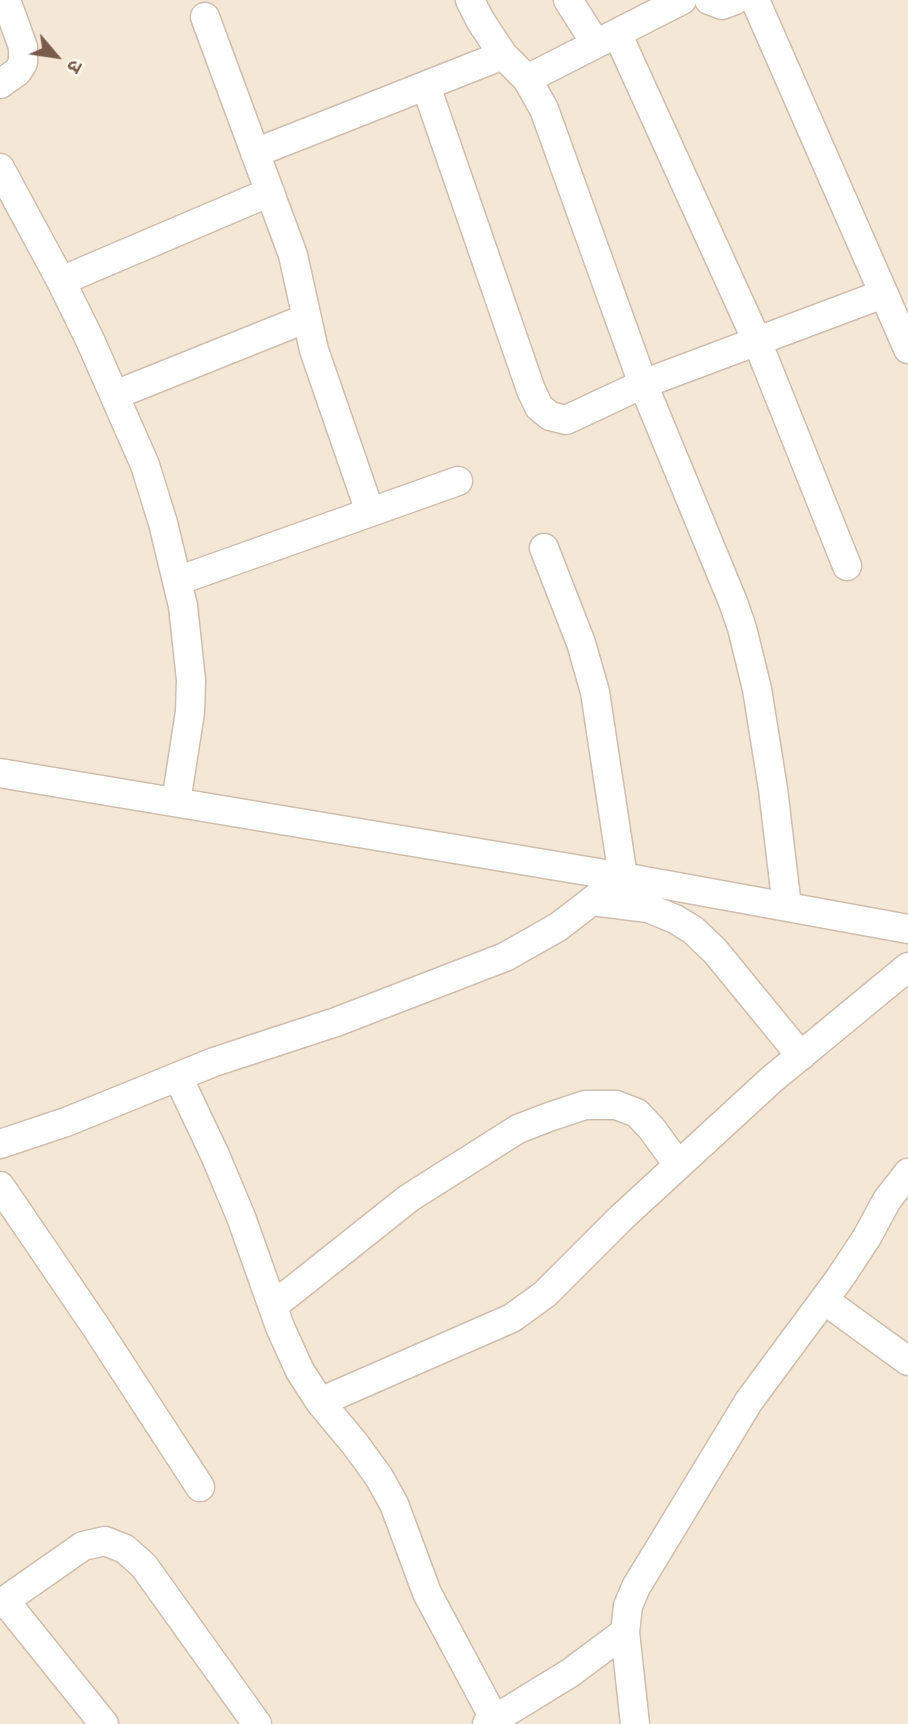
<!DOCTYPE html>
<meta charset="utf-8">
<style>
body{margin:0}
#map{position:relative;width:908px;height:1724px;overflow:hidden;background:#fdf5e8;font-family:Cabin,"Noto Sans Devanagari",sans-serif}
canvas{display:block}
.north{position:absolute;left:21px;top:21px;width:70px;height:70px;-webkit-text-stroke:5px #fff9ef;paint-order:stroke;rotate:119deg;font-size:19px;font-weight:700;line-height:28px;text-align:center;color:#785b4b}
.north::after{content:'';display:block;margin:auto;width:24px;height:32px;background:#785b4b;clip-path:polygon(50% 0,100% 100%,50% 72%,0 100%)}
</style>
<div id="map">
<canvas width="908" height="1724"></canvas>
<div class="north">उ</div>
</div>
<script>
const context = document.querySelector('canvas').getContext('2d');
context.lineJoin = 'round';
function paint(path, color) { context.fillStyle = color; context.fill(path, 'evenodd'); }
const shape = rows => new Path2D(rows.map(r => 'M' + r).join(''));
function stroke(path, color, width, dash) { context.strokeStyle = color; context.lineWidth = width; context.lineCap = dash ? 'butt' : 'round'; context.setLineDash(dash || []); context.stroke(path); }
paint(shape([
 [0,0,908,0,908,1724,0,1724]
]), '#f5e7d6');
const minor = shape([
 [470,0,480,20,503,55,527,79,544,109,643,384,733,602,742,628,757,689,773,789,787,907],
 [568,0,596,44],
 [709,0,722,5,735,0],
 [755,0,908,349],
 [205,17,293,255,314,350,370,512],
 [617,33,757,341,847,566],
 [527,79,682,0],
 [0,84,17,72,23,63,23,47,6,0],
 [426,86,531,390,539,407,550,416,566,420,643,384,883,294],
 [255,153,503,55],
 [0,168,61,281,90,340,145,465,163,523,183,606,191,680,190,712,176,802],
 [61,281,270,192],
 [115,395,307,318],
 [177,581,458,481],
 [0,773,623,877,908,929],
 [592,901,648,908,675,919,693,930,715,951,801,1056],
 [178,1077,215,1155,241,1217,280,1327,300,1371,320,1402,355,1444,379,1477,394,1504,427,1593,495,1720],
 [0,1144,66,1122,214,1062,336,1022,505,957,558,927,623,877,595,692,581,643,544,548],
 [0,1186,96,1327,200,1487],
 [824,1300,908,1361],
 [273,1306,409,1198,518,1129,549,1117,585,1105,616,1105,637,1113,652,1129,678,1165],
 [320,1402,512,1318,545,1294,622,1217,771,1080,908,967],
 [5,1601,104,1724],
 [0,1604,83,1546,105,1541,125,1549,144,1566,257,1724],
 [487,1724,570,1673,625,1632],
 [635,1724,625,1632,628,1606,636,1587,749,1401,840,1278,867,1237,887,1200,908,1173]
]);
stroke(minor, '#cfbdad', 31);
stroke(minor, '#fff', 28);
</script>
